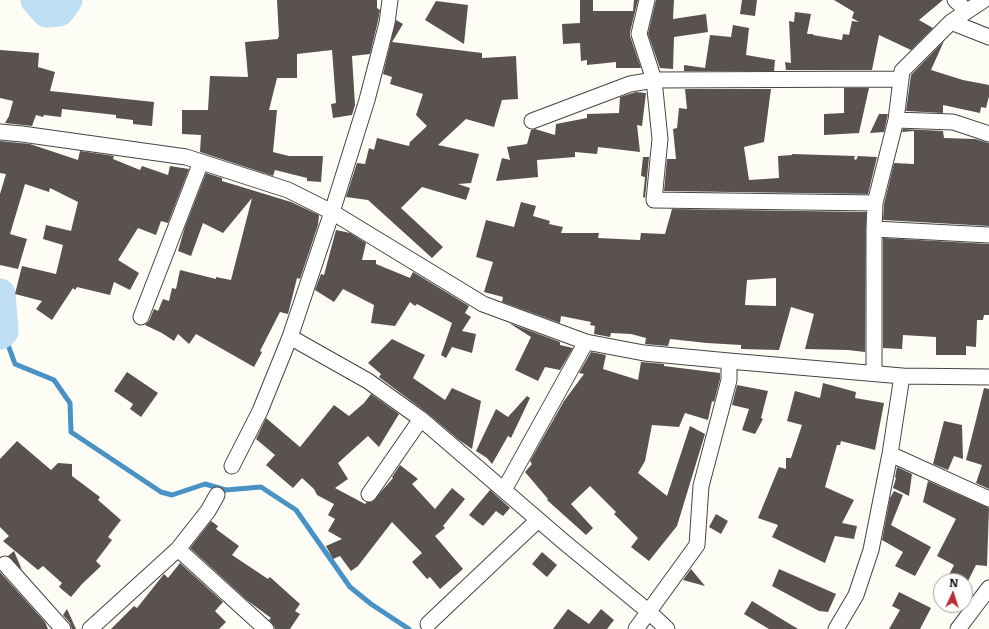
<!DOCTYPE html>
<style>
body{margin:0}
#map{position:relative;width:989px;height:629px;overflow:hidden;background:#fefdf5;font-family:Literata,serif}
canvas{display:block}
.north{position:absolute;left:933px;top:573px;width:40px;height:40px;box-sizing:border-box;background:#fff;border:1px solid #a0a0a0;border-radius:50%;rotate:4deg;font-size:11px;font-weight:700;line-height:16px;text-align:center;color:#111}
.north::after{content:'';display:block;margin:auto;width:14px;height:18px;background:#ba2f34;clip-path:polygon(50% 0,100% 100%,50% 72%,0 100%)}
</style>
<div id="map">
<canvas width="989" height="629"></canvas>
<div class="north">N</div>
</div>
<script>
const context = document.querySelector('canvas').getContext('2d');
context.lineJoin = 'round';
const shape = rows => new Path2D(rows.map(r => 'M' + r).join(''));
function stroke(path, color, width, dash) { context.strokeStyle = color; context.lineWidth = width; context.lineCap = dash ? 'butt' : 'round'; context.setLineDash(dash || []); context.stroke(path); }
function paint(path, color) { context.fillStyle = color; context.fill(path, 'evenodd'); }
stroke(shape([
 [3,331,15,364,54,380,70,403,71,432,161,492,172,495,205,484,226,490,261,487,296,510,350,587,371,604,409,629]
]), '#4892c6', 5);
stroke(shape([
 [36,0,47,12,59,11,67,0],
 [0,294,3,331,0,334]
]), '#bddef3', 31);
paint(shape([
 [277,0,377,0,377,8,380,10,378,21,370,54,352,56,355,105,352,115,333,118,331,104,336,103,332,50,297,54,297,78,277,78,269,110,277,110,273,152,289,156,323,156,321,182,307,181,307,178,275,170,273,176,200,152,201,135,182,134,182,110,208,110,210,76,248,77,245,42,278,39,278,37,279,37],
 [580,0,593,0,593,11,633,11,634,0,638,0,630,32,630,36,641,68,616,68,616,62,587,65,587,60,581,61,580,43,563,44,562,24,580,23],
 [656,0,674,0,673,19,706,14,708,32,674,37,673,69,660,68,648,34],
 [742,0,757,0,755,16,740,14],
 [834,0,943,0,919,20,933,28,911,50,879,35,872,70,786,70,785,62,791,63,789,21,794,22,795,12,811,14,807,34,813,34,813,35,842,40,843,34,849,35,852,21,859,22,852,18,854,12],
 [436,1,468,5,464,44,425,20],
 [396,20,403,24,392,42,482,53,482,58,516,56,518,99,502,100,494,127,466,119,438,145,479,154,471,183,458,184,470,188,466,200,422,187,401,208,443,247,432,258,368,200,346,197,357,163,365,164,369,148,374,150,377,138,409,146,410,142,427,126,416,115,423,94,390,84,392,77,383,74],
 [733,25,749,28,746,55,775,60,774,71,684,71,684,65,705,68,710,35,731,37],
 [944,41,931,70,963,80,989,85,989,96,986,108,981,107,980,113,943,105,943,113,906,111,911,75],
 [0,50,39,53,38,67,55,72,50,91,154,102,152,126,133,124,133,120,116,118,116,115,62,109,61,117,44,115,43,117,36,115,32,126,5,123,9,116,13,101,0,98],
 [844,88,869,88,859,133,824,135,824,114,844,113],
 [685,89,771,89,764,142,744,147,749,180,779,178,778,156,792,155,792,154,855,156,854,159,856,160,858,156,877,157,868,194,664,191,667,159,676,159,673,129,677,128,679,108,687,109],
 [636,92,646,93,642,126,637,125,640,152,598,147,597,154,575,152,575,157,537,160,538,177,496,181,502,158,510,160,507,147,527,144,531,130,535,129,555,135,556,124,587,118,587,114,619,113,620,97],
 [879,114,888,114,884,132,870,133],
 [903,129,943,131,944,138,975,139,989,143,989,226,883,220,884,204,894,163,914,164,914,131,902,132],
 [0,141,30,144,78,160,80,151,114,156,113,159,140,170,142,166,168,175,170,166,189,169,168,223,161,221,156,235,138,228,118,260,139,273,130,290,114,282,110,295,77,287,75,290,73,288,52,320,36,309,42,301,15,294,22,266,56,274,63,245,43,239,46,225,71,231,78,202,50,188,49,192,25,184,10,234,27,239,18,269,0,265,0,194,6,174,0,173],
 [643,157,649,157,645,198,643,197,645,177,641,176],
 [206,173,222,178,222,181,291,202,319,215,318,225,300,279,297,278,288,314,280,312,260,351,262,352,254,367,196,334,189,344,178,334,174,341,162,333,145,325,149,321,154,309,158,311,163,299,169,301,172,288,176,289,180,270,216,279,216,277,231,280,252,198,223,233,203,223,191,256,178,251,185,227],
 [521,202,536,206,533,216,550,221,549,224,563,227,561,233,599,233,598,238,640,240,641,233,665,234,672,209,866,212,865,352,848,350,805,349,814,314,791,307,779,350,741,349,741,345,707,343,670,339,668,346,645,344,646,338,631,334,611,333,610,337,594,334,595,326,590,325,591,322,561,316,560,323,502,302,503,297,484,292,493,262,476,257,486,220,514,227],
 [776,278,776,306,745,305,747,280],
 [336,230,350,233,366,243,362,260,376,260,376,264,410,278,413,272,469,306,465,313,471,317,462,331,476,334,472,353,452,347,446,358,441,355,452,323,417,304,415,306,410,302,395,326,371,323,374,305,343,289,334,302,315,290,321,274,324,275],
 [883,238,989,244,989,315,984,315,983,320,977,320,976,347,966,346,966,355,936,355,936,337,903,335,902,349,883,348],
 [509,323,560,342,560,345,573,348,560,370,545,367,538,381,515,370,531,337],
 [392,339,425,355,413,378,445,400,452,388,481,401,472,449,459,440,426,412,379,377,381,374,368,363],
 [591,352,606,355,603,369,638,380,641,362,664,364,664,366,720,373,720,379,714,402,712,401,708,420,685,413,679,427,652,425,645,461,638,473,667,496,690,426,705,434,677,526,649,561,631,547,638,538,614,514,616,512,590,486,571,504,593,528,586,535,547,500,548,499,525,472,532,464,530,461,564,401,584,374,579,373],
 [127,372,158,393,141,417,130,409,133,404,114,391],
 [823,383,856,392,855,398,884,403,875,450,841,441,840,445,837,445,825,487,854,500,842,523,857,526,854,539,835,536,825,563,772,537,778,525,758,518,779,467,786,469,786,458,791,458,802,425,787,421,795,391,820,398],
 [737,385,768,391,761,418,763,419,755,434,742,430,749,409,732,405],
 [984,388,989,389,989,489,976,483,982,465,966,460],
 [371,394,399,414,379,447,368,436,338,463,348,479,335,488,365,504,367,502,372,502,393,478,392,477,400,465,418,479,412,484,435,509,452,488,465,499,443,526,445,528,435,536,463,569,440,589,430,577,427,579,412,562,422,553,392,522,358,566,351,571,340,556,333,559,326,546,342,539,328,531,335,519,328,515,334,504,317,495,314,489,302,478,293,488,266,465,275,455,256,439,266,418,300,447,334,405,349,416,364,403],
 [527,396,530,398,511,438,508,436,492,464,487,458,476,451,496,409,508,417],
 [944,421,962,425,963,459,954,456,948,470,933,464],
 [17,441,51,470,58,463,72,464,72,476,100,497,98,500,121,520,108,537,112,540,96,561,101,566,82,584,71,597,59,587,62,583,43,566,38,570,3,541,9,536,0,527,0,459],
 [897,467,912,474,909,496,893,488,896,478,895,477],
 [928,481,989,508,987,566,976,565,965,587,965,581,946,581,954,565,937,556,956,519,923,502],
 [490,490,510,508,503,516,496,511,483,526,469,515],
 [894,491,903,495,891,525,931,547,915,576,895,566,903,552,882,540,890,498],
 [716,514,728,521,721,534,709,527],
 [211,521,218,526,216,529,239,546,232,555,268,579,270,577,300,604,295,611,300,614,290,629,275,629,274,626,269,620,271,618,248,601,190,548],
 [14,551,22,570,8,556],
 [542,552,557,565,547,577,532,564],
 [180,563,223,602,215,611,226,622,219,629,111,629,134,606,137,608,164,574,168,578],
 [691,569,705,586,683,580],
 [779,569,836,594,828,612,819,611,772,586],
 [0,572,45,622,48,629,0,629],
 [899,592,931,608,920,629,889,629,900,610,892,606],
 [752,601,798,629,769,629,744,614],
 [67,609,76,629,72,629,70,623,63,615],
 [568,609,589,624,601,609,614,620,607,629,553,629]
]), '#59524e');
const street = shape([
 [647,0,639,34,654,80,660,139,654,200,875,203],
 [955,0,967,11],
 [951,22,989,37],
 [896,120,953,122,989,134],
 [532,121,630,84,654,80,900,79],
 [0,132,22,134,186,157,288,190,332,212,483,304,586,342,644,353,729,361,902,376,989,377],
 [874,229,989,235],
 [141,317,201,162],
 [290,337,368,381,421,419,564,542,649,612,667,629],
 [874,373,874,229,875,203,896,120,902,71,951,22,984,0],
 [890,454,989,499],
 [232,466,260,411,290,337,332,212,367,100,387,23,390,0],
 [504,490,586,342],
 [369,494,421,419],
 [178,549,266,629],
 [5,564,63,629],
 [428,624,538,520],
 [90,629,178,549,208,511,217,495],
 [636,629,697,545,701,486,729,380,729,361],
 [836,629,856,595,871,550,890,454,902,376],
 [958,629,989,588]
]);
stroke(street, '#444', 17);
stroke(street, '#fff', 15);
</script>
